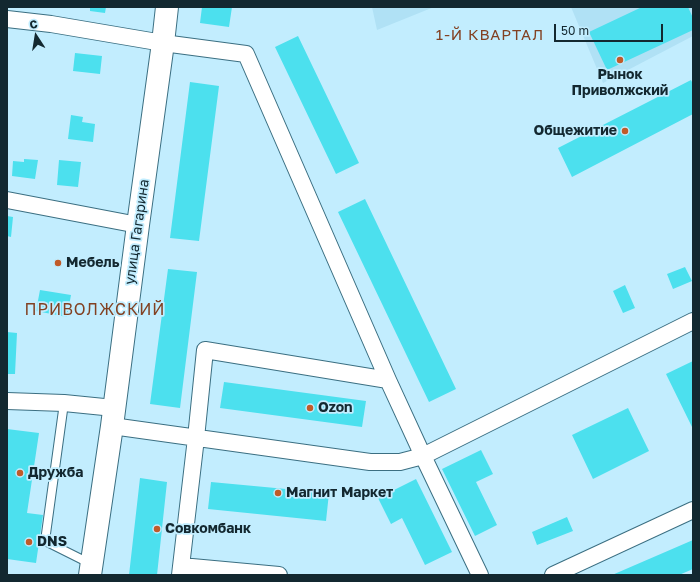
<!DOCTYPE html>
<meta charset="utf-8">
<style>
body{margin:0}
#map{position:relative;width:700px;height:582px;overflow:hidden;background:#c2edfe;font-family:"Golos Text",sans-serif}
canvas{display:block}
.frame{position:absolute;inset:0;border:8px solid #132830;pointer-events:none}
.north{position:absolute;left:16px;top:16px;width:40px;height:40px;-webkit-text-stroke:3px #c2edfe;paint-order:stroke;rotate:348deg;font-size:11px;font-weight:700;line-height:16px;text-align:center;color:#132830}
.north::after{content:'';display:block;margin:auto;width:14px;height:18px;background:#132830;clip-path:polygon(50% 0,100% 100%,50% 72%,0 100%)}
.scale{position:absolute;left:554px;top:24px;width:109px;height:18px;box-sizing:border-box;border:2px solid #132830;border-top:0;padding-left:5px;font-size:12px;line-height:14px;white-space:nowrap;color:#132830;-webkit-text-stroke:3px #c2edfe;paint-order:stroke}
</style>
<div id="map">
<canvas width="700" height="582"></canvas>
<div class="frame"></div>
<div class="north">С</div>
<div class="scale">50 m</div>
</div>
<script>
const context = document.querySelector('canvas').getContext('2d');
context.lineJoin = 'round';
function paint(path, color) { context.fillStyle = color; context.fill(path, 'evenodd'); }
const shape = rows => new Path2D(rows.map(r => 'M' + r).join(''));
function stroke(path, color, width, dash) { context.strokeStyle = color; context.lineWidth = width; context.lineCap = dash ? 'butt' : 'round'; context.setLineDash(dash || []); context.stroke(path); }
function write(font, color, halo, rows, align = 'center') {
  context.font = font + ' "Golos Text",sans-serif'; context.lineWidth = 3.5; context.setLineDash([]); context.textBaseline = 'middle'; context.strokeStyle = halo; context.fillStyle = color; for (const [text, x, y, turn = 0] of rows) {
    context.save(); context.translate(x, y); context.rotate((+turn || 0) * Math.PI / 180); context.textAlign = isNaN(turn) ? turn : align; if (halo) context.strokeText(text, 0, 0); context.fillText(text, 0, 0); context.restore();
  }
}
paint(shape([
 [372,7,434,7,377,30],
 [571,7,693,7,693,36,603,83]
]), '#b0e1f5');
paint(shape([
 [90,7,106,7,105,13,90,11],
 [202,7,232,7,229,27,200,23],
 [642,7,688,7,693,18,693,30,607,70,589,32],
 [298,36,359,163,336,174,275,47],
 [75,53,102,56,100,74,73,71],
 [691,80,693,84,693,114,572,177,558,148],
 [190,82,219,86,199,241,170,238],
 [71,115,83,117,82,122,95,124,93,142,68,139],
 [24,159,38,160,35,179,12,176,13,161,24,162],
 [59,160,81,162,78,187,57,185],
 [365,199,456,389,429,402,338,212],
 [7,216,13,217,11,237,7,236],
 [685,267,692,281,673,289,667,274],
 [168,269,197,272,180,408,150,404],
 [625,285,635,308,623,313,613,291],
 [40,290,71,295,67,317,36,311],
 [7,332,17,333,15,374,7,374],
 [693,361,693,429,666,374],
 [224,382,366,401,362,427,220,408],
 [628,408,649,451,593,479,572,435],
 [7,429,39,433,27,513,43,515,36,563,7,559],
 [481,450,493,474,476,482,497,525,475,536,442,469],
 [140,478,167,482,157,575,129,575],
 [416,479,452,552,425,565,402,518,391,524,378,498],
 [211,482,329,493,326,521,208,509],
 [567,517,573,531,537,545,532,532],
 [693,540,693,569,679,575,612,575]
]), '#4ce0ee');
const lane = shape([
 [64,403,45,541,91,564]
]);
const street = shape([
 [7,19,51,24,163,43,246,54,388,380,423,456,480,575],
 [7,200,138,225],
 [7,401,64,403,114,408],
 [112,426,370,462,400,462,423,456,693,321],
 [181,566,279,575],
 [180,575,196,438,205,350,388,380],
 [553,575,693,510]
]);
const primary = shape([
 [90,575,112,426,138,225,163,43,167,7]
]);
stroke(lane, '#3b6f82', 10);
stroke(street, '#3b6f82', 18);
stroke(primary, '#3b6f82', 24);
stroke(lane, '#fff', 8);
stroke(street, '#fff', 16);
stroke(primary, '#fff', 22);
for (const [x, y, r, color] of [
 [620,60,4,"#c05b29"],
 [625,131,4,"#c05b29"],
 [58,263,4,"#c05b29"],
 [310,408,4,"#c05b29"],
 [20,473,4,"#c05b29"],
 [278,493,4,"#c05b29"],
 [157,529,4,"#c05b29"],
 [29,542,4,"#c05b29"]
]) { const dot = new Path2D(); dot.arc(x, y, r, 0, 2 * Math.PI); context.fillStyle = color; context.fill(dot); stroke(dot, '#c2edfe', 1.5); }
write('bold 14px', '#132830', '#c2edfe', [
 ["Рынок",620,75,"center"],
 ["Приволжский",620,91,"center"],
 ["Общежитие",617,131,"right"],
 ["Мебель",66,263],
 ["Ozon",318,408],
 ["Дружба",28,473],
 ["Магнит Маркет",286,493],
 ["Совкомбанк",165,529],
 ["DNS",37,542]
], 'left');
write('14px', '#132830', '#c2edfe', [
 ["улица Гагарина",137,232,-82]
]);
context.letterSpacing = '1px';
write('15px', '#824122', '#c2edfe', [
 ["1-Й КВАРТАЛ",490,35]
]);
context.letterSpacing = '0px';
context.letterSpacing = '1px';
write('16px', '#824122', '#c2edfe', [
 ["ПРИВОЛЖСКИЙ",95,310]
]);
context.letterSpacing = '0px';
</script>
